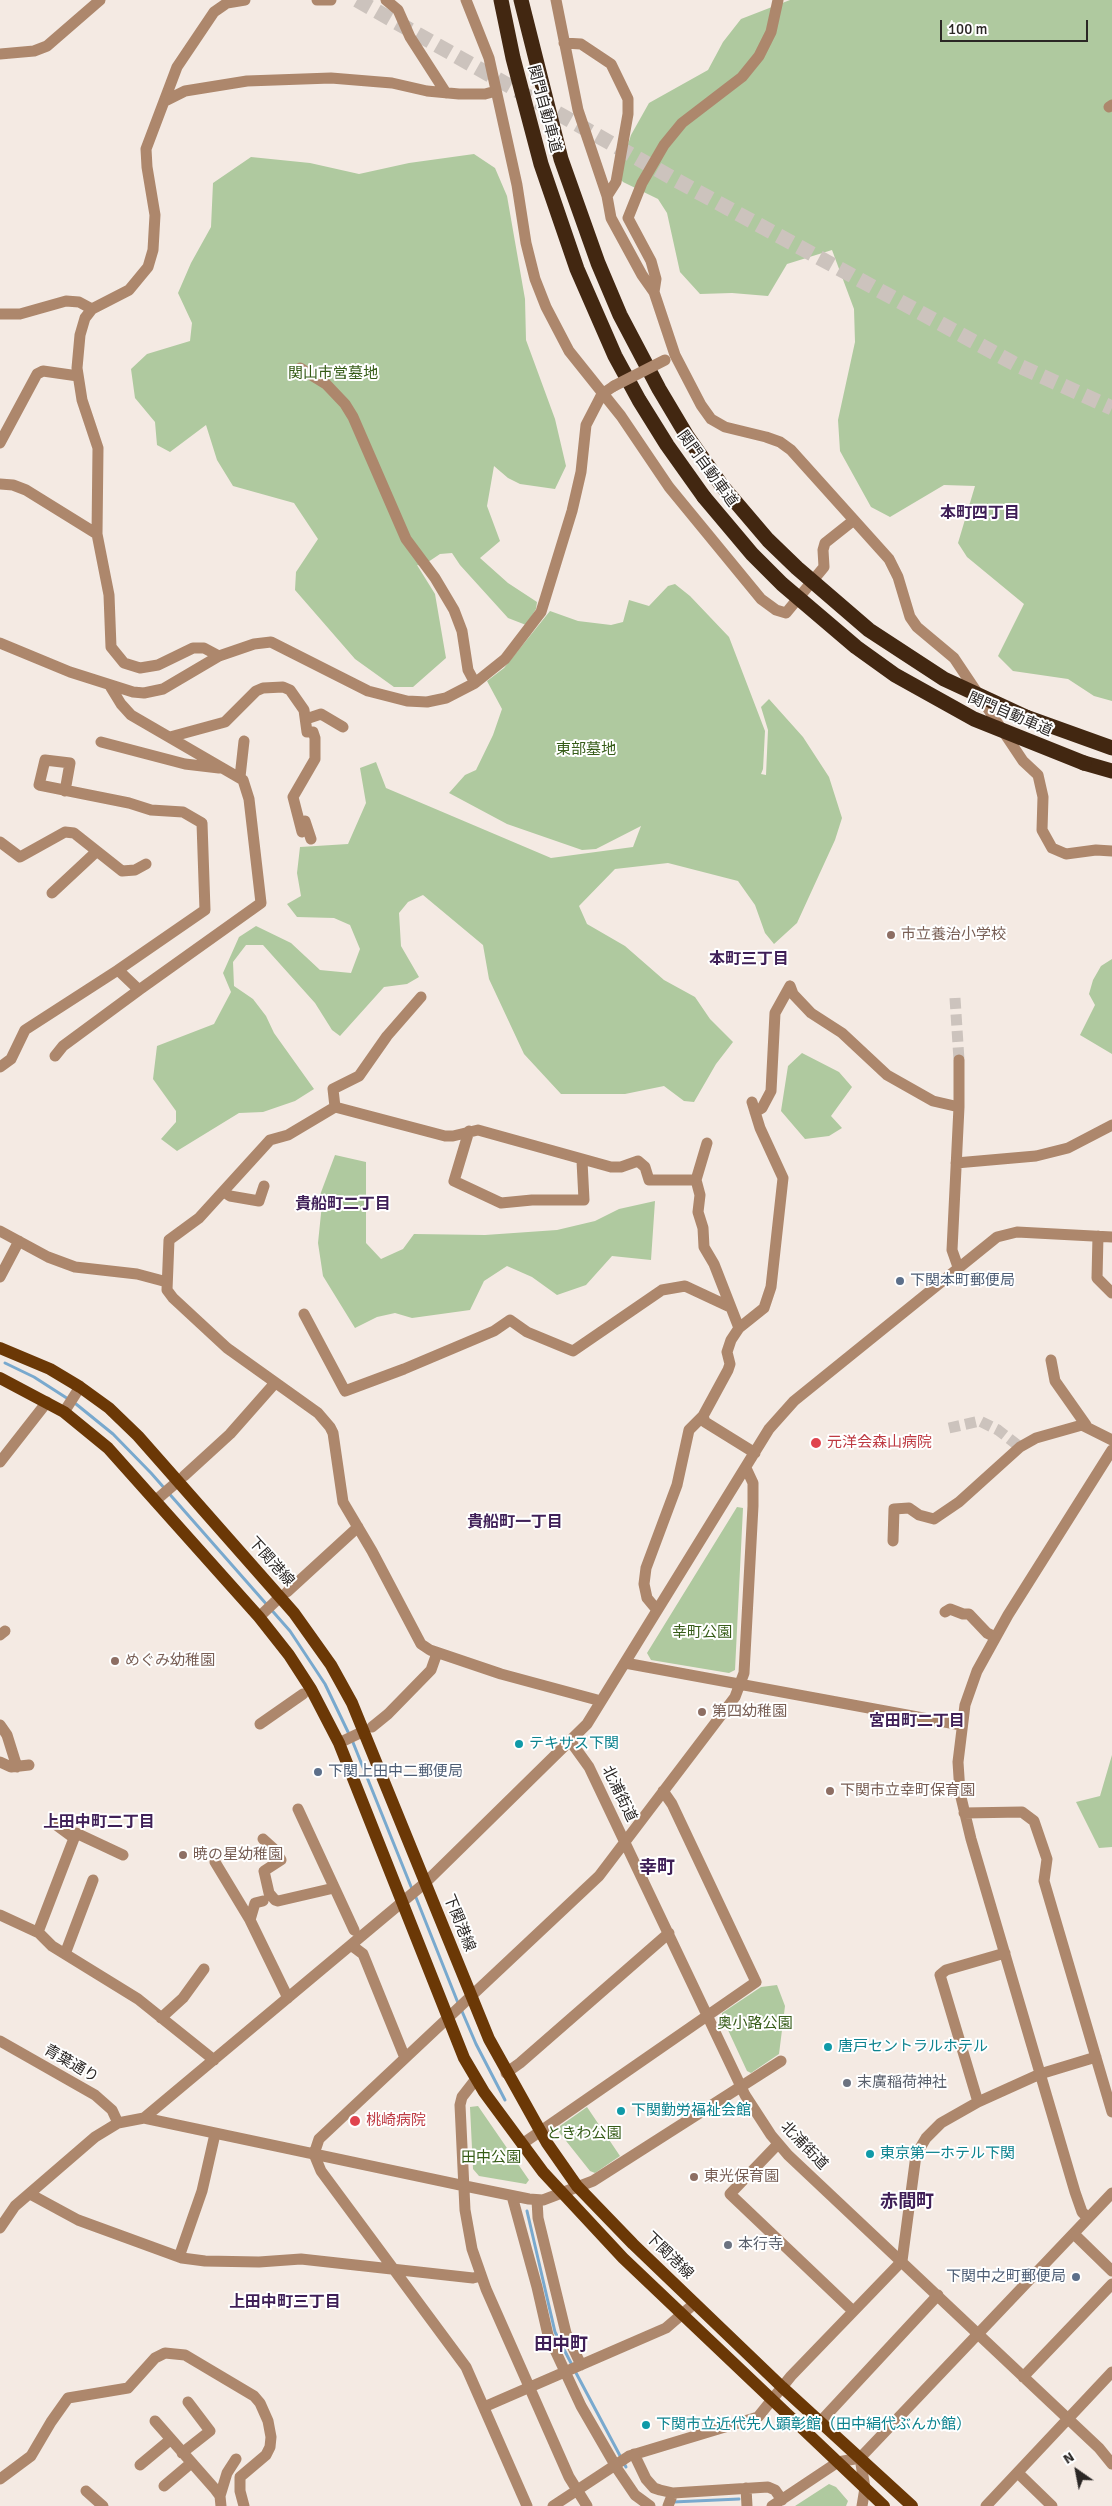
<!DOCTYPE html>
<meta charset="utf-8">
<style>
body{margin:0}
#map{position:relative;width:1112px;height:2506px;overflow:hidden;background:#f4eae3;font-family:Signika,sans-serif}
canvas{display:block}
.north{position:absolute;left:1052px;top:2446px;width:50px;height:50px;-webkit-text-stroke:4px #fff;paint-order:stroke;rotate:327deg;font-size:14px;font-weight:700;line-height:20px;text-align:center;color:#2b2725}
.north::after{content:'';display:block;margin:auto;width:18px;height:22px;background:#2b2725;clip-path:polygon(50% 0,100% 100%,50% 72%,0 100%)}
.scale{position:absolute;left:940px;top:20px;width:148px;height:22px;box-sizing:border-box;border:2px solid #2b2725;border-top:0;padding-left:6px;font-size:15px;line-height:18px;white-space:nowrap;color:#2b2725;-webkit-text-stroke:4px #fff;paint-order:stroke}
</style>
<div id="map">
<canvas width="1112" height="2506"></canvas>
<div class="north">N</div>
<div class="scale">100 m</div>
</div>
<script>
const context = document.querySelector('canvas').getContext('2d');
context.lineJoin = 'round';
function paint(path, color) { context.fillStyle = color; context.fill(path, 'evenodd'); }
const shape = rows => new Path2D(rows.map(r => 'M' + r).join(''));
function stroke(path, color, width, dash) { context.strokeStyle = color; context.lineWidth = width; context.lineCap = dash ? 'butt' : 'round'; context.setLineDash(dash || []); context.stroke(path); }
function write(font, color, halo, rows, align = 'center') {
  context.font = font + ' Signika,"Noto Sans JP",sans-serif'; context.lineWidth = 4; context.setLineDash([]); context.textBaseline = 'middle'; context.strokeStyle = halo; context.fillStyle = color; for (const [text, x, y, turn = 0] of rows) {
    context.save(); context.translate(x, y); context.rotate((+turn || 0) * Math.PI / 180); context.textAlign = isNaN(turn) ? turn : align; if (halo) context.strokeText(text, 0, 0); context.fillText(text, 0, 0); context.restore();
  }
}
paint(shape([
 [790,0,1112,0,1112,701,1094,696,1068,679,1013,671,998,656,1024,604,967,557,958,543,975,486,944,485,890,517,871,507,840,451,838,420,855,342,854,309,832,250,787,264,768,296,732,293,700,294,680,272,667,213,658,199,623,182,618,176,631,135,649,103,708,70,723,42,741,19],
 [474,154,495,168,507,196,525,299,526,340,555,419,566,466,555,489,520,484,508,478,494,466,487,506,500,541,480,558,508,583,537,602,536,609,526,625,508,618,460,565,452,553,440,554,422,566,417,565,435,594,446,658,413,687,394,687,355,659,295,590,296,572,318,539,294,503,233,486,217,460,206,425,170,452,157,445,155,422,135,398,131,369,147,354,190,341,192,323,178,293,191,263,211,227,213,183,251,157,310,163,359,174,409,163],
 [675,584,690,596,729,637,765,731,763,769,761,774,766,775,768,730,761,707,769,699,803,737,829,777,842,818,835,840,797,923,774,944,765,933,755,905,738,881,668,863,615,869,579,906,587,924,625,946,664,980,695,997,710,1019,733,1042,716,1064,694,1102,684,1101,664,1086,625,1094,561,1094,524,1054,489,979,483,945,423,895,408,902,399,913,401,946,419,977,407,984,384,987,340,1036,332,1030,315,1003,263,945,246,945,233,962,234,986,253,999,266,1016,274,1033,314,1089,295,1101,263,1112,239,1113,177,1151,161,1139,176,1122,176,1111,153,1079,157,1046,214,1024,231,992,223,973,239,937,256,926,291,943,320,970,351,973,360,949,350,925,334,918,297,917,287,904,301,896,297,873,300,847,348,844,366,803,360,768,376,762,386,788,551,858,633,847,641,826,596,849,582,850,507,824,449,793,465,775,476,770,493,735,502,709,487,681,504,668,550,611,578,621,611,625,623,622,629,600,649,606,668,586],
 [1112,959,1112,1054,1080,1035,1095,1005,1089,994,1093,980,1101,966],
 [802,1053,839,1072,852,1087,831,1116,842,1128,829,1136,805,1139,781,1111,788,1066],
 [335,1155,366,1162,366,1243,381,1259,403,1249,414,1234,485,1235,557,1230,595,1221,619,1209,655,1201,651,1260,612,1256,586,1285,557,1295,532,1277,507,1266,484,1281,470,1310,412,1318,395,1313,377,1317,355,1328,323,1276,318,1243,322,1204,320,1195],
 [737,1507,743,1508,735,1670,729,1673,651,1660,647,1653],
 [1112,1755,1112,1847,1099,1848,1076,1802,1100,1796],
 [777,1985,785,2006,779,2054,751,2073,747,2071,722,2017,722,2013,761,1987],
 [478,2106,529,2180,526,2184,479,2176,473,2169,470,2107],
 [587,2107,620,2156,595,2173,590,2171,559,2132,560,2126],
 [829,2484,836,2487,848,2501,846,2506,795,2506]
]), '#afc99f');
stroke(shape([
 [5,1363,34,1377,76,1404,113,1434,151,1473,290,1631,325,1684,349,1734],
 [352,1740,412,1889],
 [415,1895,458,2003],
 [461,2009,476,2044,505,2100],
 [527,2211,555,2332,572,2365],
 [575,2371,626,2467],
 [673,2502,739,2499]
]), '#79a9ce', 3);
stroke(shape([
 [955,998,959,1060],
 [949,1428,980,1421,998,1430,1020,1447]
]), '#ccc3bd', 11, [11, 5.5]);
stroke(shape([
 [357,0,676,180,1015,364,1112,408]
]), '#ccc3bd', 15, [15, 8]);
stroke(shape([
 [317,0,331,0],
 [386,0,398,10,410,37,446,93],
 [466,0,489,58,517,185,526,243,535,279,546,307,569,351,621,416,669,487,761,599,776,610,786,613,824,567,823,550,825,543,854,520],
 [556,0,578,110,607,196,611,218,642,275,654,292,675,355,701,405,711,419,725,427,766,437,780,442,791,450,889,559,898,577,910,617,917,627,954,658,1023,761,1038,775,1043,797,1042,830,1052,848,1066,854,1096,850,1112,851],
 [564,43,581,44,611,64,628,99,628,114,616,182,607,196],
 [0,54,34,51,47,46,100,0],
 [167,100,185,91,247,81,331,78,392,83,427,91,459,94,485,94,496,91],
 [1109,107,1112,105],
 [654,292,656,279,651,261,628,218,642,183,664,145,682,123,742,77,759,56,771,32,778,0],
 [0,314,20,314,66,301,79,302,92,309],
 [300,368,326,384,345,404,353,417,406,539,435,578,454,610,462,631,468,670,475,683],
 [0,443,37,374,43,371,78,376],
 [0,484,13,485,26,490,97,534],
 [0,643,70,672,133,692,144,693,163,689,219,656,254,644,271,642,368,691,407,701,427,702,446,698,475,683,505,659,541,612,572,511,581,472,586,425,602,394,614,386],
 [219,656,204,648,193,648,158,665,140,668,124,663,111,647,109,595,97,534,98,448,82,400,77,368,80,335,85,318,92,309,129,290,148,267,153,250,155,215,147,167,146,149,177,67,214,12,227,3,245,0],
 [306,719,321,714,343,727],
 [170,737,225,722,256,691,263,688,283,687,290,690,304,710,307,732,313,732,315,738,315,759,293,797,302,832],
 [101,742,185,764,219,768],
 [240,777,244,741],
 [65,791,70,763,45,760,39,785,129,803,151,810,183,812,202,823,205,910,118,970],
 [305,821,311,839],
 [0,842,20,857,65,832,74,833,122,871,135,870,146,864],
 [52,893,96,852],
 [790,986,793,994,811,1013,842,1033,887,1075,933,1101,959,1107],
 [55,1056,63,1046,139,990],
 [0,1067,11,1059,25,1030,118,970,139,990,261,903,249,799,243,780,131,715,121,704,110,686],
 [335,1107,333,1089,359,1076,387,1036,421,997],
 [755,1112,762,1108,771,1091,775,1013,790,986],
 [469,1131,454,1181,501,1203,532,1200,584,1200,582,1161],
 [707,1143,696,1180,700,1195,698,1212,703,1228,704,1247,714,1264,739,1328],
 [956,1163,1036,1156,1068,1148,1112,1125],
 [224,1192,230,1196,259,1201,264,1186],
 [0,1231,48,1257,75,1267,137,1274,167,1282],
 [1098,1236,1097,1278,1112,1293],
 [958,1267,952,1250,959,1107,959,1060],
 [0,1277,19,1241],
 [304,1314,345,1391,404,1369,494,1331,510,1320,527,1332,573,1351,662,1290,685,1286,730,1307],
 [1051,1360,1055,1381,1086,1425],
 [64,1412,80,1387],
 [703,1416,705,1422,755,1453],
 [0,1462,47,1402],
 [184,1476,230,1434,275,1383],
 [155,1501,177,1482],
 [893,1541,894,1509,909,1508,919,1515,934,1519,959,1502,1020,1447,1036,1438,1082,1425,1112,1440],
 [287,1592,358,1527],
 [657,1610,647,1598,644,1584,646,1568,677,1485,689,1430,703,1416,728,1370,730,1364,727,1352,731,1340,739,1328,764,1308,771,1287,783,1178,760,1128,752,1102],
 [945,1612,950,1609,963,1614,969,1614,987,1633,995,1637],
 [259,1617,280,1597],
 [0,1635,5,1631],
 [625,1663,961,1725],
 [601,1701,501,1674,430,1650,421,1644,372,1551,343,1502,333,1433,330,1427,318,1413,227,1348,173,1298,167,1290,169,1240,199,1218,270,1140,288,1135,335,1107,445,1136,453,1136,478,1130,611,1167,621,1167,638,1161,645,1167,649,1180,696,1180],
 [260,1724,303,1694],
 [0,1725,7,1735,17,1767],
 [372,1727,388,1714,431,1670,437,1653],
 [571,1742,589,1767,745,2095,771,2135,788,2155,1099,2448,1112,2464],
 [339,1743,364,1731],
 [0,1762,11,1767,29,1765],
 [298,1809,354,1930],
 [964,1813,1022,1812,1034,1821,1047,1859,1044,1881,1112,2112],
 [55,1824,74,1838],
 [263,1839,274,1849,281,1860,264,1871,269,1893,275,1900,278,1901,334,1888],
 [215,1862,250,1920,288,1998],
 [0,1915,39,1933,52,1946,138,1999,214,2060],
 [250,1920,255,1903,263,1901],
 [38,1932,76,1833,123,1855],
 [351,1945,363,1954,405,2058],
 [65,1954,93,1880],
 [161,2018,183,1998,204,1969],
 [0,2041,95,2095,112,2110,118,2123],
 [506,2073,520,2063,669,1933],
 [476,2079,462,2097,460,2105,465,2210,472,2249,486,2289,569,2477,587,2506],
 [978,2102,940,1975,946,1970,1005,1953],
 [144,2118,425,1883,587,1724,769,1429,794,1401,997,1237,1017,1232,1112,1237],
 [522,2144,756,1982,672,1804,663,1791],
 [778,2144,730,2194,853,2311],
 [30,2194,78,2220,182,2258,205,2261,259,2262,301,2259,473,2278,481,2276],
 [512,2196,537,2287,548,2335,581,2406,618,2470,635,2495,650,2506],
 [537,2200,538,2218,566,2333,581,2365],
 [1088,2218,1082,2212,1075,2192,971,1839,960,1793,958,1762,965,1705,977,1671,1008,1615,1112,1450],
 [0,2228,15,2206,95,2137,118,2123,144,2118,465,2186,529,2199,543,2200,593,2181,781,2061],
 [1074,2234,1112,2271],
 [179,2257,202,2191,215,2134],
 [1023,2377,1112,2284],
 [484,2407,666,2328,695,2303],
 [155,2421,214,2488,220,2496,221,2506],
 [820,2422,938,2295],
 [182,2453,210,2431,188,2402],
 [634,2454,646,2479,654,2488,660,2490,673,2493,768,2487,775,2490,782,2500],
 [860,2458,865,2488,862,2506],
 [140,2465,170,2440],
 [1018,2473,1052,2506],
 [0,2479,31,2456,51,2422,68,2398,128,2388,155,2358,165,2353,185,2355,254,2396,260,2403,268,2421,271,2437,270,2447,266,2455,240,2477,240,2491,244,2506],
 [164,2486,190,2464],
 [746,2488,747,2506],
 [86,2491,103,2506],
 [220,2496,227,2473,236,2459],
 [527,2506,466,2367,321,2171,314,2154,319,2139,599,1876,735,1697,744,1673,753,1506,753,1483,746,1468],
 [553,2506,629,2456,758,2417,791,2376,902,2261,916,2155,926,2138,941,2123,978,2102,1040,2074,1096,2057],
 [668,2506,673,2493],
 [772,2506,838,2462,860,2458,1112,2193],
 [986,2506,1112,2372]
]), '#ad876c', 11);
stroke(shape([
 [0,1348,50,1369,80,1387,109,1408,138,1436,294,1613,331,1665,352,1703,489,2039,547,2143,577,2186,633,2244,782,2387,912,2506],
 [0,1378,64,1412,108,1448,259,1617,289,1655,311,1689,339,1743,464,2058,484,2092,543,2172,623,2258,884,2506]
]), '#6b3806', 12);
stroke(shape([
 [501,0,513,58,541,164,577,269,615,356,639,400,667,445,704,497],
 [521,0,561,159,598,263,620,315,659,389,687,436,722,486],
 [1026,717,1112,748],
 [1084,763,1112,771]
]), '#422711', 15);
stroke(shape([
 [614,386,665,360]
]), '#ad876c', 11);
stroke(shape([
 [722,486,768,540,797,568,869,630,944,679,1026,717],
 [704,497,752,554,782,584,856,647,895,675,974,719,1084,763]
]), '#422711', 15);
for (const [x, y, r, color] of [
 [891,935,5,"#8d6e63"],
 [900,1281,5,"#5c6f8a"],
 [816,1443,6,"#e0444e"],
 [115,1661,5,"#8d6e63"],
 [702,1712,5,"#8d6e63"],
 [519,1744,5,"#0f9aa8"],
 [318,1772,5,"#5c6f8a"],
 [830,1791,5,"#8d6e63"],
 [183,1855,5,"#8d6e63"],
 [828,2047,5,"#0f9aa8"],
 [847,2083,5,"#6b7280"],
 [621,2111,5,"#0f9aa8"],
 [355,2121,6,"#e0444e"],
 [870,2154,5,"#0f9aa8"],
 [694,2177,5,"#8d6e63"],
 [728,2245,5,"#6b7280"],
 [1076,2277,5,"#5c6f8a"],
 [646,2425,5,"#0f9aa8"]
]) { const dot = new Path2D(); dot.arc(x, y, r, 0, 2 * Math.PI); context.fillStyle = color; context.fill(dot); stroke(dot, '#fff', 2); }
write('15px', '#2b2725', '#fff', [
 ["関門自動車道",544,109,75],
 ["関門自動車道",707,469,54],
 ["関門自動車道",1010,715,23],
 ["下関港線",271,1562,48],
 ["北浦街道",619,1794,64],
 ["下関港線",459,1923,68],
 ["青葉通り",71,2064,30],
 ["北浦街道",804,2146,46],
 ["下関港線",669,2256,44]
]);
write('15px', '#365c18', '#fff', [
 ["関山市営墓地",333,374],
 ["東部墓地",586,750],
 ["幸町公園",702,1633],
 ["奥小路公園",755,2024],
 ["ときわ公園",584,2134],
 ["田中公園",491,2158]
]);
write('15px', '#785e54', '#fff', [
 ["市立養治小学校",901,935],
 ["めぐみ幼稚園",125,1661],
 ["第四幼稚園",712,1712],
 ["下関市立幸町保育園",840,1791],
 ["暁の星幼稚園",193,1855],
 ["東光保育園",704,2177]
], 'left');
write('15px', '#4e5e75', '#fff', [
 ["下関本町郵便局",910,1281],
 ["下関上田中二郵便局",328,1772],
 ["下関中之町郵便局",1066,2277,"right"]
], 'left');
write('15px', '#be3a42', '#fff', [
 ["元洋会森山病院",827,1443],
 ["桃崎病院",366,2121]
], 'left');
write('15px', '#0d838f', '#fff', [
 ["テキサス下関",529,1744],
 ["唐戸セントラルホテル",838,2047],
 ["下関勤労福祉会館",631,2111],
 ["東京第一ホテル下関",880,2154],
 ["下関市立近代先人顕彰館（田中絹代ぶんか館）",656,2425]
], 'left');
write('15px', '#5b616d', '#fff', [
 ["末廣稲荷神社",857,2083],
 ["本行寺",738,2245]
], 'left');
write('bold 16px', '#3f1f57', '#fff', [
 ["本町四丁目",980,514],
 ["本町三丁目",749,960],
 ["貴船町二丁目",343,1205],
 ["貴船町一丁目",515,1523],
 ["宮田町二丁目",917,1722],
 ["上田中町二丁目",99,1823],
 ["上田中町三丁目",285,2303]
]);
write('bold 18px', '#3f1f57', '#fff', [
 ["幸町",657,1868],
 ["赤間町",907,2202],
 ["田中町",561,2345]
]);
</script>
